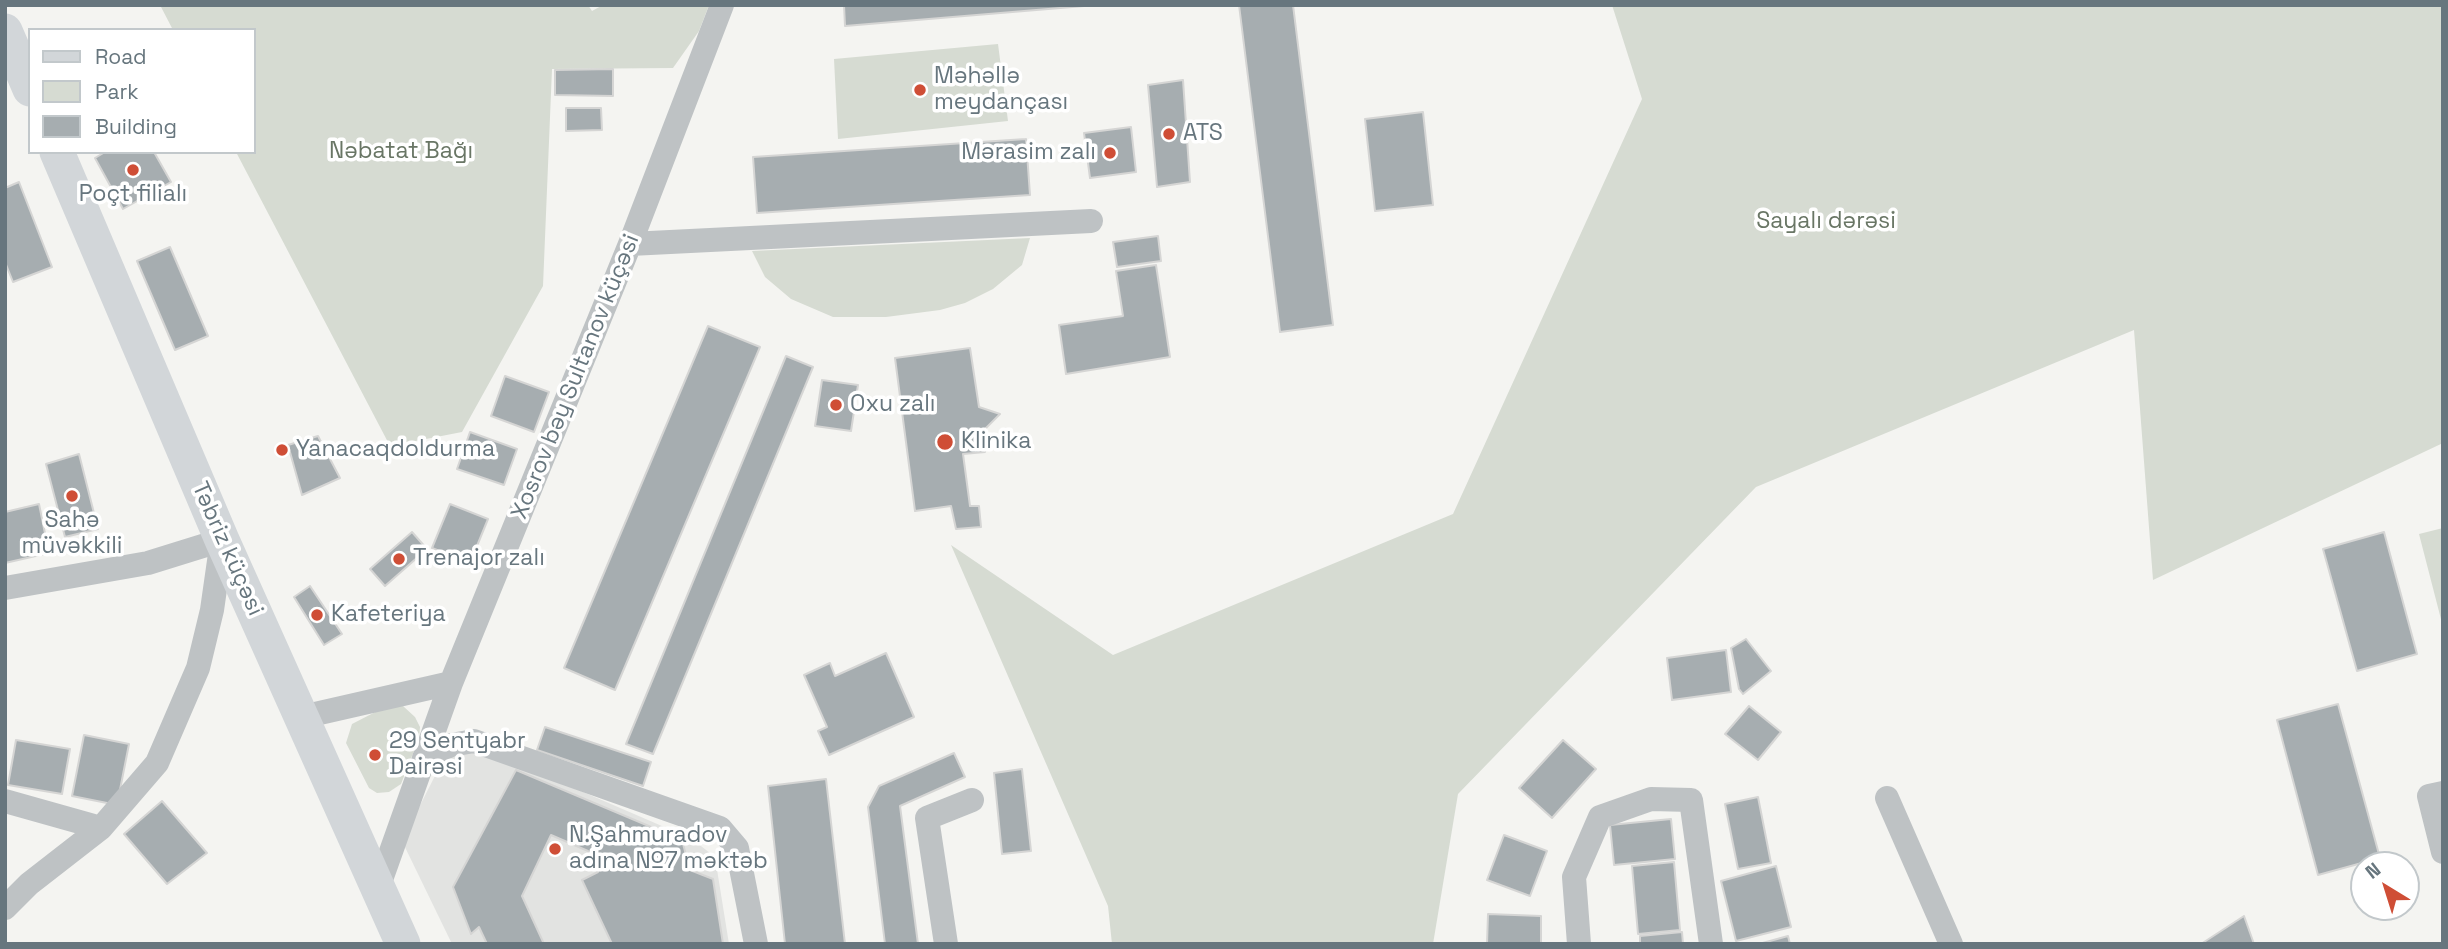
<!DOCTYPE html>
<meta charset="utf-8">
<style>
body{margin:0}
#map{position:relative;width:2448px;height:949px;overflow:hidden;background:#f4f4f1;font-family:"Space Grotesk",sans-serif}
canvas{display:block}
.frame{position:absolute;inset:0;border:7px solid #67767e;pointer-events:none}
.legend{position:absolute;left:28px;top:28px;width:228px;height:126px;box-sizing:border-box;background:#fff;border:2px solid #c2c8cb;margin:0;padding:9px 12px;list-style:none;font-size:21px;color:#67767e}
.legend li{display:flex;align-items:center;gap:14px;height:35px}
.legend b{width:35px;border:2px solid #c2c8cb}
.north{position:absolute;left:2350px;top:851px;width:70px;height:70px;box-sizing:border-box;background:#fff;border:2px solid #c2c8cb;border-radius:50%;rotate:322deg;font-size:19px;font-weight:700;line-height:28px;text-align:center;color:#67767e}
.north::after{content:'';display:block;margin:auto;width:24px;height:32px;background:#cf4e36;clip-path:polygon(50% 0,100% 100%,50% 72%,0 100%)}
</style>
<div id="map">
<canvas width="2448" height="949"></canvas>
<div class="frame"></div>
<ul class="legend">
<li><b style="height:9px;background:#d2d6d9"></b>Road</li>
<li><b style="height:19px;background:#d6dbd2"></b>Park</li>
<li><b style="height:19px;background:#a6adb0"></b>Building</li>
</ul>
<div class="north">N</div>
</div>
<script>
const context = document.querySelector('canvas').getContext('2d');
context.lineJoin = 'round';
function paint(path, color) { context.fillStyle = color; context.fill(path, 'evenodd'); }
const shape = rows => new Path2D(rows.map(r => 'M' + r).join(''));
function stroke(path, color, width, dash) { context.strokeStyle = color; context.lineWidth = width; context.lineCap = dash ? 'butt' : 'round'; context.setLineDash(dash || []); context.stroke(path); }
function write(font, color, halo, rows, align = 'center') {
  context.font = font + ' "Space Grotesk",sans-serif'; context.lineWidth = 7; context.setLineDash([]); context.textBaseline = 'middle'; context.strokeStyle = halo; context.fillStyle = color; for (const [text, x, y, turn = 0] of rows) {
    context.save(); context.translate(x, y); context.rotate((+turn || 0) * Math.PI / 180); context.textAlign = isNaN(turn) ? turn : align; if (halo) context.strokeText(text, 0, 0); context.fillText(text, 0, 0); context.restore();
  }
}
paint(shape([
 [472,744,692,839,715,857,729,944,452,944,402,841,441,764,457,750]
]), '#e2e3e1');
paint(shape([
 [160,5,588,5,592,11,603,5,709,5,699,31,673,68,552,69,543,286,462,432,390,446,236,152,254,152,254,30,173,30],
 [1612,5,2443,5,2443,443,2153,580,2134,330,1756,487,1458,794,1433,944,1112,944,1108,906,951,545,1113,655,1453,514,1642,99],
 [998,44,1008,121,838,139,834,59],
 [1030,238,1022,265,993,289,965,303,940,310,886,317,833,317,791,299,765,277,752,251],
 [2443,528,2443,627,2419,534],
 [403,706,415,717,420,727,419,738,401,784,389,792,377,793,369,788,346,743,352,724,385,707]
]), '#d6dbd2');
const building = shape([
 [844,5,1096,5,845,26,844,5],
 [1239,5,1293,5,1333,325,1280,332,1239,5],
 [613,69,613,96,555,95,555,70,613,69],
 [1183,80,1190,182,1157,187,1148,85,1183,80],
 [566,108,601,108,602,130,566,131,566,108],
 [1423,112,1433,205,1375,211,1365,119,1423,112],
 [1131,127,1136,172,1090,178,1084,133,1131,127],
 [1026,139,1030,195,757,213,753,157,1026,139],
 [105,152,154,152,171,182,123,209,95,158,105,152],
 [19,182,52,267,13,282,5,262,5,188,19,182],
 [1158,236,1161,261,1117,267,1113,242,1158,236],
 [170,247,208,336,175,350,137,261,170,247],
 [1156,265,1170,357,1066,374,1059,325,1123,316,1116,271,1156,265],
 [708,326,760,347,615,690,564,668,708,326],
 [970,348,979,407,1000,414,982,432,985,452,963,454,970,506,979,506,981,527,956,529,951,506,915,511,895,358,970,348],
 [786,356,813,367,653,754,626,744,786,356],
 [505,376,549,392,534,432,491,416,505,376],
 [822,380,858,385,851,431,815,426,822,380],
 [470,432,517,449,504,485,457,469,470,432],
 [318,436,340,478,302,495,288,445,318,436],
 [79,454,98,529,65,537,46,464,79,454],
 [39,504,49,553,5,563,5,512,39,504],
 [450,504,488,519,470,563,432,548,450,504],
 [412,532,427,549,385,586,370,569,412,532],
 [2384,532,2417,654,2357,671,2323,549,2384,532],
 [310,586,342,634,324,645,294,597,310,586],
 [1746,639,1771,671,1743,694,1739,689,1731,648,1746,639],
 [1726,650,1731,692,1672,700,1667,658,1726,650],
 [886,653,914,717,829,755,818,731,827,727,804,675,830,663,835,676,886,653],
 [2338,704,2380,858,2318,875,2277,720,2338,704],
 [1749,706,1781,732,1758,760,1725,734,1749,706],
 [545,727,651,762,643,786,537,750,545,727],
 [84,735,129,744,117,805,72,796,84,735],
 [16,740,70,749,62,794,8,785,16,740],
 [1563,740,1596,769,1552,818,1519,788,1563,740],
 [954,753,965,777,900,806,918,944,885,944,868,807,879,786,954,753],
 [1022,769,1031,851,1002,854,994,773,1022,769],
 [516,770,682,840,690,870,713,879,723,944,612,944,582,880,598,872,588,851,551,835,522,896,544,944,487,944,479,927,471,934,453,887,516,770],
 [826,779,845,944,785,944,768,786,826,779],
 [1758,797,1771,863,1738,869,1725,804,1758,797],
 [162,801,207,853,167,884,124,834,162,801],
 [1671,819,1675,859,1614,865,1610,825,1671,819],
 [1504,835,1547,851,1530,896,1487,880,1504,835],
 [1674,862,1680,930,1638,934,1632,866,1674,862],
 [1776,866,1791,927,1736,941,1721,881,1776,866],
 [1488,914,1541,916,1541,944,1487,944,1488,914],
 [2244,916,2254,944,2201,944,2244,916],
 [1682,932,1683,944,1640,944,1640,936,1682,932],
 [1788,936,1790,944,1759,944,1788,936]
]);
paint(building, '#a6adb0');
stroke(building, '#d5d5d4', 2);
stroke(shape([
 [630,244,1091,221],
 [5,588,148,563,222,540,212,610,198,668,157,763,101,828,5,801],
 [302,717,451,683,630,244,722,5],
 [424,758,451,745,474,741,720,828,737,848,756,944],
 [2443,793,2429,796,2443,852],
 [1887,798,1951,944],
 [378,888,451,683],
 [5,908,29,884,101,828],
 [946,944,927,818,972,800],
 [1579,944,1574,877,1600,817,1651,799,1691,800,1711,944]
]), '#bec2c4', 24);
stroke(shape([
 [5,31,30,89],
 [57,152,222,540,403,944]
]), '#d2d6d9', 35);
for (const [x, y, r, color] of [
 [920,90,7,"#cf4e36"],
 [1169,134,7,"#cf4e36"],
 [1110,153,7,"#cf4e36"],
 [133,170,7,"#cf4e36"],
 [836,405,7,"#cf4e36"],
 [945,442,9,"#cf4e36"],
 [282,450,7,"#cf4e36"],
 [72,496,7,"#cf4e36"],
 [399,559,7,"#cf4e36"],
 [317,615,7,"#cf4e36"],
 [375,755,7,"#cf4e36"],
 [555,849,7,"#cf4e36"]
]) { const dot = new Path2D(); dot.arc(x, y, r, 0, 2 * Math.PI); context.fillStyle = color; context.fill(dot); stroke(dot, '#fff', 2.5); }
write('23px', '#67767e', '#fff', [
 ["Məhəllə",934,77],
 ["meydançası",934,103],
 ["ATS",1183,134],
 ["Mərasim zalı",1096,153,"right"],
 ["Poçt filialı",133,195,"center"],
 ["Oxu zalı",850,405],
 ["Klinika",961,442],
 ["Yanacaqdoldurma",296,450],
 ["Sahə",72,521,"center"],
 ["müvəkkili",72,547,"center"],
 ["Trenajor zalı",413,559],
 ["Kafeteriya",331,615],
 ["29 Sentyabr",389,742],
 ["Dairəsi",389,768],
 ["N.Şahmuradov",569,836],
 ["adına №7 məktəb",569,862]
], 'left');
write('23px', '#697665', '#fff', [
 ["Nəbatat Bağı",401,152],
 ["Sayalı dərəsi",1826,222]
]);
write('23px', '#67767e', '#fff', [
 ["Xosrov bəy Sultanov küçəsi",576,377,-68],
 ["Təbriz küçəsi",227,549,66]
]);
</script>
